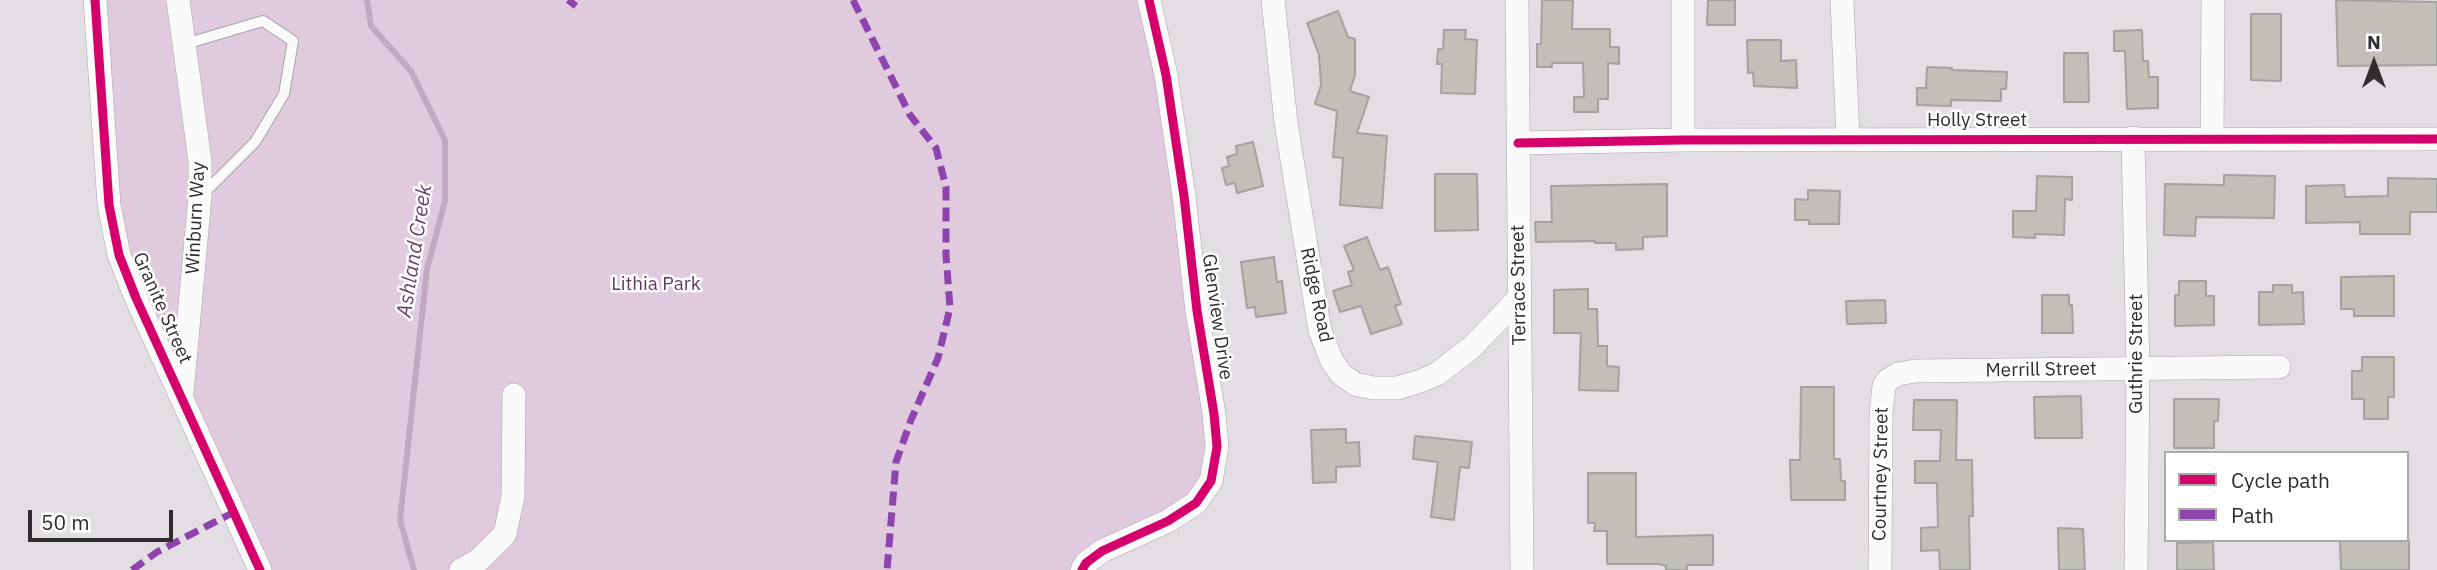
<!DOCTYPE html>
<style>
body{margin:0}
#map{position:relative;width:2437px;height:570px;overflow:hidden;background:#e3dee3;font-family:"IBM Plex Sans",sans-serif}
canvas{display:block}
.legend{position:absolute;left:2164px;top:451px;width:245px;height:91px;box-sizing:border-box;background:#fff;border:2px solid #acabac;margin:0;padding:9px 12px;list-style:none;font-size:21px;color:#302c30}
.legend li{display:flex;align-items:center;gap:14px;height:35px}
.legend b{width:35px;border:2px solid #acabac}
.north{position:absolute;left:2339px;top:28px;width:70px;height:70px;-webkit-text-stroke:5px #fff;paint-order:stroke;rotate:0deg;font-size:19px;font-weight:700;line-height:28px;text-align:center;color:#302c30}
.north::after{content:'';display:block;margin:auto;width:24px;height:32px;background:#302c30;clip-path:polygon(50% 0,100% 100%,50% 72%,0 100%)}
.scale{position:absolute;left:28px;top:510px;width:145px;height:32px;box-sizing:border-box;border:4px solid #302c30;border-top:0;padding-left:9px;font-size:21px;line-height:24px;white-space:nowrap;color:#302c30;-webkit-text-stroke:5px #fff;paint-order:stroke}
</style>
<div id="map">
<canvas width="2437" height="570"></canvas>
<ul class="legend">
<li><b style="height:9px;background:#d6006c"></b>Cycle path</li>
<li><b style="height:9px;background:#8e44ad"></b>Path</li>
</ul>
<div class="north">N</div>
<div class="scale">50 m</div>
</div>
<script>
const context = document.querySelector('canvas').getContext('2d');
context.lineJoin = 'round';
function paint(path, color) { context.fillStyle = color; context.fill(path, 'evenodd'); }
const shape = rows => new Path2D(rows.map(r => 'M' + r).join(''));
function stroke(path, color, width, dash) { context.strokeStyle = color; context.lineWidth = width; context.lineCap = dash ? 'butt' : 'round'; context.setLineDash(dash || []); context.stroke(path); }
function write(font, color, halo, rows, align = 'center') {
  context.font = font + ' "IBM Plex Sans",sans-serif'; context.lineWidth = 5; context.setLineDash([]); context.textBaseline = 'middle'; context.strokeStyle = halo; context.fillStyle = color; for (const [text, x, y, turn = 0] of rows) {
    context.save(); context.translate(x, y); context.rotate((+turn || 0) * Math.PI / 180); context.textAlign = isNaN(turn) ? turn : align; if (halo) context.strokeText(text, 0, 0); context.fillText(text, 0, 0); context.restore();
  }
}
paint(shape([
 [95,0,1149,0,1166,75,1211,481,1082,570,260,570,119,255]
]), '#dfcade');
stroke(shape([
 [367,0,371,26,411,71,445,140,445,201,427,269,400,520,414,570]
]), '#c1a9c0', 6);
const building = shape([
 [1542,0,1573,0,1572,29,1610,29,1610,47,1619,47,1619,64,1608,63,1608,99,1598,99,1598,112,1574,112,1574,97,1584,97,1583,63,1552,63,1552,67,1537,67,1537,44,1541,44,1542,0],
 [1708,0,1735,0,1735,25,1707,25,1708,0],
 [2336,0,2437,2,2437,65,2338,66,2336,0],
 [1338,11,1348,37,1355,39,1355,75,1350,91,1369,97,1357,133,1387,136,1382,208,1340,205,1343,158,1333,157,1337,111,1315,104,1321,85,1319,55,1307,23,1338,11],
 [2251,14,2281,14,2281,81,2251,80,2251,14],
 [1444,30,1466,30,1465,39,1477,40,1475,94,1441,93,1442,64,1437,64,1438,49,1443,49,1444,30],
 [2142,30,2143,61,2148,61,2149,77,2158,77,2158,108,2127,109,2125,51,2114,51,2114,31,2142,30],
 [1747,40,1781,40,1781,61,1796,60,1797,88,1754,86,1753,72,1748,73,1747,40],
 [2064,53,2088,53,2089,102,2064,102,2064,53],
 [1927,67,1952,68,1952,70,2007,72,2006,89,2001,89,2001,101,1951,100,1951,106,1917,105,1917,88,1926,88,1927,67],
 [1253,142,1263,186,1237,193,1235,183,1226,185,1222,168,1229,166,1227,157,1237,154,1236,146,1253,142],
 [1435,174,1477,174,1478,230,1435,231,1435,174],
 [2224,175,2275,176,2274,218,2196,217,2195,236,2164,235,2165,184,2224,185,2224,175],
 [2037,176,2072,177,2072,200,2065,199,2064,235,2035,234,2035,238,2013,237,2013,211,2036,211,2037,176],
 [2388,178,2437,179,2437,212,2410,212,2410,234,2360,234,2360,222,2306,223,2306,186,2344,185,2345,197,2388,196,2388,178],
 [1667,184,1667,236,1643,237,1643,249,1616,250,1616,243,1595,243,1595,241,1536,242,1535,222,1552,222,1551,186,1667,184],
 [1808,190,1840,191,1839,224,1809,224,1809,220,1795,220,1795,199,1808,200,1808,190],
 [1367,237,1380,270,1388,267,1401,304,1395,306,1402,324,1371,334,1361,306,1340,312,1333,291,1352,285,1348,272,1354,270,1344,246,1367,237],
 [1274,257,1277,282,1282,281,1286,313,1256,317,1255,307,1247,308,1241,262,1274,257],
 [2394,276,2394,316,2354,316,2354,309,2341,309,2341,277,2394,276],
 [2179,281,2206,281,2206,296,2214,296,2214,325,2175,326,2175,295,2179,295,2179,281],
 [2273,285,2292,285,2292,293,2303,292,2304,324,2259,325,2259,292,2273,292,2273,285],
 [1588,289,1588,309,1597,309,1598,346,1607,346,1607,366,1619,367,1618,391,1579,390,1581,333,1554,333,1554,290,1588,289],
 [2042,295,2069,295,2069,305,2072,305,2073,333,2042,333,2042,295],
 [1885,300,1886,323,1847,324,1846,301,1885,300],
 [2362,357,2394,357,2394,397,2388,397,2388,419,2364,419,2364,399,2352,399,2352,371,2362,371,2362,357],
 [1801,387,1834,387,1834,459,1840,459,1841,481,1845,481,1845,500,1791,500,1790,460,1800,460,1801,387],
 [2081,396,2082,438,2035,438,2034,397,2081,396],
 [2174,399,2219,399,2218,421,2214,421,2214,448,2174,448,2174,399],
 [1914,400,1957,400,1956,460,1972,460,1973,516,1969,516,1970,570,1940,570,1939,550,1921,551,1921,528,1938,527,1937,483,1915,483,1915,461,1940,461,1941,430,1913,430,1914,400],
 [1346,429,1346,443,1359,442,1360,466,1336,467,1336,482,1313,483,1311,430,1346,429],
 [1415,436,1472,442,1469,468,1460,467,1454,520,1431,517,1438,462,1413,459,1415,436],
 [1588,473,1636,473,1636,537,1713,535,1713,565,1687,565,1687,570,1666,570,1666,566,1659,564,1607,564,1607,531,1594,531,1595,523,1588,523,1588,473],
 [2058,528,2083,529,2085,570,2059,570,2058,528],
 [2340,540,2409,540,2409,570,2341,570,2340,540],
 [2213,542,2214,570,2177,570,2177,543,2213,542]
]);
paint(building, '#c2beb8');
stroke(building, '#a4a1a1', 2);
const lane = shape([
 [185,44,263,21,293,41,284,94,255,142,202,195]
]);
const street = shape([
 [95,0,109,205,119,255,136,298,260,570],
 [178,0,200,161,200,197,182,393],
 [1273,0,1286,123,1320,331,1332,361,1341,374,1355,384,1373,388,1397,388,1418,382,1437,374,1471,348,1519,298],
 [1517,0,1522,570],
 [1683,0,1683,140],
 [1842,0,1848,139],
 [2133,138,2138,369,2136,570],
 [2212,139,2213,0],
 [1518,143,1683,140,2437,139],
 [461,570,479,560,505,534,513,496,514,395],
 [1082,570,1086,563,1102,551,1168,521,1196,503,1211,481,1217,447,1214,414,1197,311,1184,196,1166,75,1149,0],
 [1880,570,1881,413,1884,386,1888,380,1898,374,1915,371,2279,367]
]);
stroke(lane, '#a8a3a7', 12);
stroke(street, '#a8a3a7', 24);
stroke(lane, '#fbfafb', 10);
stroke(street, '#fbfafb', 23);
stroke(shape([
 [568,0,576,6],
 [853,0,910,115,936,148,946,187,946,255,950,308,938,358,911,420,896,462,887,570],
 [132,570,157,552,234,512]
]), '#8e44ad', 7, [14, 7]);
stroke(shape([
 [95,0,109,205,119,255,136,298,260,570],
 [1518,143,1683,140,2437,139],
 [1082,570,1086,563,1102,551,1168,521,1196,503,1211,481,1217,447,1214,414,1197,311,1184,196,1166,75,1149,0]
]), '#d6006c', 9);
write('19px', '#302c30', '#fff', [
 ["Holly Street",1977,121],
 ["Winburn Way",196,218,-87],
 ["Terrace Street",1519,285,-91],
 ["Ridge Road",1316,295,78],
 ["Granite Street",162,308,66],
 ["Glenview Drive",1217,317,82],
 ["Guthrie Street",2137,354,-90],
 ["Merrill Street",2041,370,-1],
 ["Courtney Street",1881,474,-89]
]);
write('19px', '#643864', '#fff', [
 ["Lithia Park",656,285]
]);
write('italic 21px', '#6e416d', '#fff', [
 ["Ashland Creek",415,251,-81]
]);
</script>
